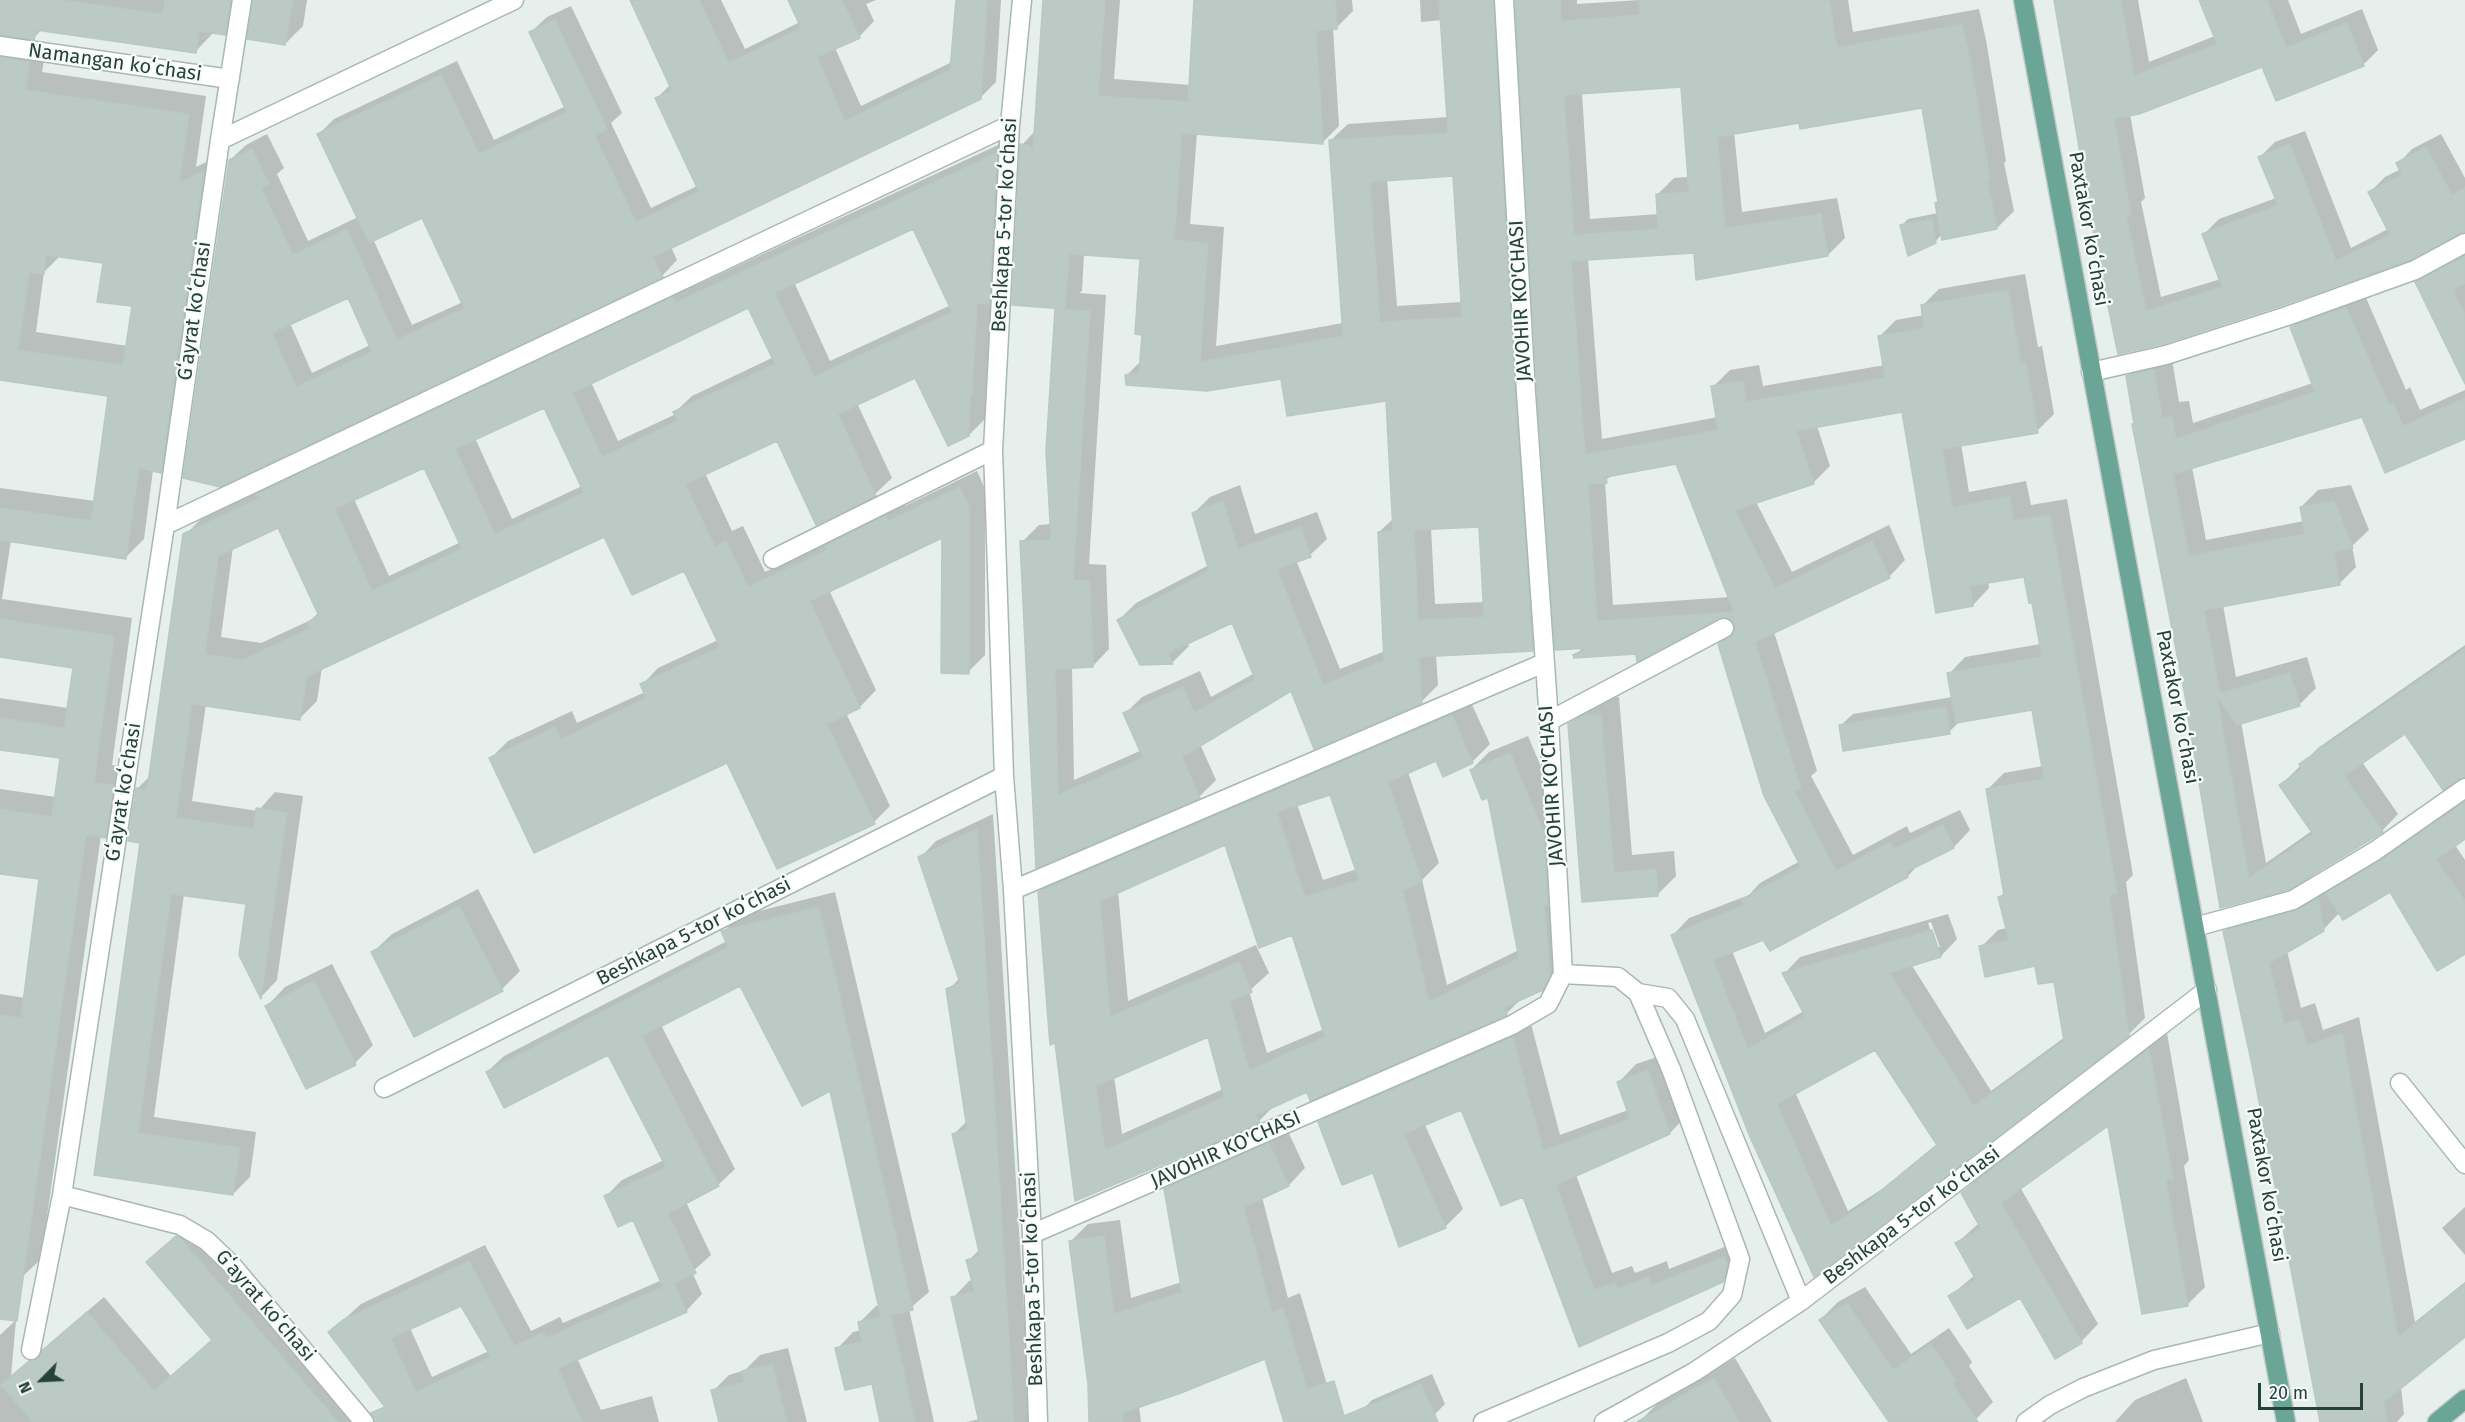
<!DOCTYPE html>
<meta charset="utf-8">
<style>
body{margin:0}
#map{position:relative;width:2465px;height:1422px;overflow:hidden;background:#e6efeb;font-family:"Fira Sans",sans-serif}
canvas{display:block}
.north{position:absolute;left:12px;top:1350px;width:60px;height:60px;-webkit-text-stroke:4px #f7fbf9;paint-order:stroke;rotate:246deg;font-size:16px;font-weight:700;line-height:24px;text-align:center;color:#24423a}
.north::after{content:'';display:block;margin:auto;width:21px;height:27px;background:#24423a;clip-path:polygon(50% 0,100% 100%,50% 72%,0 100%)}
.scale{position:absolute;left:2258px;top:1383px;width:105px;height:27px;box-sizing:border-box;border:3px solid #24423a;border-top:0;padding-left:8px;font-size:18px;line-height:21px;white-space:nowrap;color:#24423a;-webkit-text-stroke:4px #f7fbf9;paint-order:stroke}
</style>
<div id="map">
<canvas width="2465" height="1422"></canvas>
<div class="north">N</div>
<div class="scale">20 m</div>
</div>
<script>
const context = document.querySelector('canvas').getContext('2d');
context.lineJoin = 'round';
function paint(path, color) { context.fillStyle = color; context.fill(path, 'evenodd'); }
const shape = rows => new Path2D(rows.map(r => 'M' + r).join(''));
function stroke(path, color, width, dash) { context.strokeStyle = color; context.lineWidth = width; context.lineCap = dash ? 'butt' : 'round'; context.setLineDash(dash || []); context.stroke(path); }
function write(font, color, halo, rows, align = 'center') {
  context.font = font + ' "Fira Sans",sans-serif'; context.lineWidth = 4.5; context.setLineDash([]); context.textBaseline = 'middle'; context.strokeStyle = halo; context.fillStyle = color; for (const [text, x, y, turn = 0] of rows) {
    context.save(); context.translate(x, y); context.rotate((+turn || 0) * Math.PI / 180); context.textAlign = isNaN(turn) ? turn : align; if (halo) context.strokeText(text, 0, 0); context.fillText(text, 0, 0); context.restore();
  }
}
paint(shape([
 [0,0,245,0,243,16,225,34,214,32,196,51,42,29,34,38,14,35,13,38,47,44,42,72,206,96,196,167,221,155,179,453,161,471,153,470,144,539,126,557,11,540,2,599,132,618,112,765,131,768,123,818,105,836,101,835,41,1259,22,1277,0,1274,0,994,25,998,41,878,0,872,0,789,56,797,61,757,0,748,0,698,68,708,74,666,0,656,0,488,95,501,110,395,0,379],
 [61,255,105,262,134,305,128,346,36,332,44,272],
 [254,0,307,0,303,26,285,44],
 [632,0,721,0,745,49,800,22,789,0,876,0,866,4,874,21,859,37,835,48,861,106,952,62,957,0,1001,0,996,82,980,98,671,247,677,260,662,276,219,485,230,160,246,145,267,134,284,168,277,174,308,241,358,217,319,134,334,119,457,61,494,140,566,106,531,32,547,17,571,6,622,113,611,123,651,208,697,186,657,98,671,84],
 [423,216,463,302,412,325,373,239],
 [349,296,370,345,312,373,290,323],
 [1045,0,1120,0,1114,79,1190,85,1195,0,1352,0,1353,11,1336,28,1333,28,1339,126,1322,143,1197,133,1190,224,1224,227,1216,346,1343,323,1331,140,1348,124,1449,117,1442,20,1421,22,1420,0,1510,0,1549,633,1532,650,1436,655,1438,685,1421,702,1292,688,1200,744,1216,780,1199,797,1037,866,1022,542,1039,525,1051,524,1057,309,1059,307,1022,145,1036,130],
 [1454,175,1462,302,1397,306,1387,179],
 [1084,253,1142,258,1143,333,1141,361,1127,375,1282,377,1387,399,1394,518,1379,532,1385,651,1340,669,1296,560,1310,555,1327,539,1317,512,1255,534,1240,485,1210,497,1193,514,1209,565,1136,603,1119,620,1172,663,1189,646,1187,642,1233,621,1255,673,1211,697,1200,671,1142,697,1125,714,1142,750,1074,780,1072,667,1093,666,1109,649,1106,565,1089,564,1106,295,1079,293,1082,291],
 [1481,525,1485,602,1435,604,1431,528],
 [1517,0,1577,0,1577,4,1640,0,1848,0,1853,32,1979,9,1986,40,2006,161,2004,163,2014,211,1997,228,1942,234,1935,242,1902,225,1908,219,1938,213,1939,201,1923,106,1801,121,1734,132,1742,212,1837,198,1845,238,1828,255,1695,252,1588,259,1602,439,1718,417,1713,387,1730,370,1759,365,1763,386,1885,365,1880,336,1896,320,1924,315,1922,306,1939,289,2025,274,2038,347,2042,346,2054,414,2037,431,1961,444,1969,492,2026,481,2031,505,2067,499,2133,875,2126,882,2145,1018,2128,1035,1814,1275,1673,935,1689,918,1749,895,1760,883,1800,861,1719,645,1735,629,1736,623,1730,617,1718,617,1638,653,1575,656,1583,647],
 [1682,86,1689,177,1674,178,1657,195,1659,214,1590,219,1582,93],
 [1903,411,1973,605,1989,588,1988,581,2026,575,2041,644,1965,657,1949,674,1952,697,1853,714,1840,726,1949,732,1960,721,2033,709,2043,766,2004,773,1987,790,2005,892,2000,897,2007,928,1998,930,1981,947,2036,965,2055,980,2065,1037,1991,1091,1911,964,1941,956,1957,939,1948,914,1800,957,1784,974,1804,1011,1765,1033,1732,951,1908,876,1920,863,1954,847,1970,830,1960,810,1910,833,1907,826,1853,855,1811,776,1817,771,1774,632,1889,577,1905,560,1889,525,1792,572,1756,502,1813,483,1830,466,1817,426],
 [1677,463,1730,597,1613,605,1605,481,1613,474],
 [1931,922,1940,947,1936,947,1928,923],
 [1875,1048,1938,1143,1882,1189,1848,1211,1795,1092],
 [2055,0,2138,0,2149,62,2215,36,2200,0,2288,0,2301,34,2362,9,2378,50,2363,65,2263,65,2130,114,2145,198,2141,202,2161,297,2221,279,2204,234,2219,219,2276,198,2260,157,2275,142,2305,131,2351,248,2388,229,2370,192,2385,177,2401,169,2398,164,2412,149,2441,134,2465,178,2465,230,2119,352],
 [1013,138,989,376,986,379,986,418,969,435,916,376,857,403,892,478,875,494,778,439,705,473,732,531,743,526,765,572,834,539,844,529,902,500,905,506,977,471,985,489,985,655,968,672,943,536,829,590,876,690,860,707,846,713,890,806,874,822,728,761,491,758,508,741,572,711,577,723,645,692,642,685,658,668,718,640,685,569,605,535,322,667,317,701,300,718,206,704,192,801,258,811,275,792,303,796,277,980,262,996,241,954,248,903,184,894,154,1117,256,1132,250,1177,233,1194,95,1174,141,842,137,789,151,775,185,535,202,518,689,282,692,287],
 [914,227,951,305,830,361,794,282],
 [749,306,774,357,692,396,675,412,676,414,618,441,591,382],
 [544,406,582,486,512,519,475,438],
 [425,466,461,542,389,576,354,499],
 [279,526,319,612,311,620,261,643,221,637,233,547],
 [2465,249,2465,381,2416,282,2433,266],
 [2363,291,2406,390,2410,387,2420,410,2465,390,2465,438,2386,471,2363,415,2192,467,2206,540,2304,521,2301,507,2318,490,2351,485,2369,530,2352,546,2356,567,2339,584,2223,605,2236,677,2307,657,2316,688,2299,705,2241,722,2266,863,2313,830,2281,785,2318,748,2465,645,2465,775,2405,732,2362,762,2398,814,2382,831,2312,874,2221,907,2190,710,2133,424,2135,423,2127,376,2144,359,2171,353,2179,402,2189,401,2193,423,2313,383,2292,327,2309,310],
 [1619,697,1632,855,1674,851,1676,876,1657,895,1584,900,1570,724,1588,705,1603,698],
 [1469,698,1490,744,1472,762,1437,759,1408,772,1439,863,1422,880,1447,985,1519,950,1489,796,1471,770,1489,752,1528,736,1561,814,1560,970,1542,988,1522,998,1506,1014,1308,1090,1275,1105,1259,1121,1076,1199,1039,892,1057,874],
 [1331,793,1357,869,1323,880,1297,804],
 [1226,843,1293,933,1324,1029,1267,1053,1249,991,1269,973,1256,945,1128,1001,1118,891],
 [1209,1035,1223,1089,1122,1134,1114,1076],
 [2465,797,2465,838,2455,845,2465,860,2465,953,2390,890,2340,912,2323,930,2287,951,2301,1008,2315,1003,2323,1030,2359,1017,2415,1322,2465,1282,2465,1334,2401,1387,2404,1414,2397,1422,2321,1422,2253,1064,2225,931,2242,914,2334,883,2335,887,2345,877],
 [993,814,1031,1422,966,1422,980,1419,953,1298,969,1281,973,1280,968,1261,980,1249,954,1134,967,1121,948,990,960,978,920,858,936,841],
 [478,889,520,971,502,989,373,952,392,934],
 [835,892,929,1292,909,1309,934,1422,881,1422,873,1382,837,1349,853,1332,861,1330,859,1323,876,1306,880,1305,831,1089,741,984,661,1025,735,1169,718,1185,686,1202,711,1255,692,1272,702,1294,686,1311,577,1358,601,1410,652,1396,659,1422,398,1422,330,1332,361,1304,485,1245,531,1331,560,1317,563,1323,662,1280,633,1218,606,1196,622,1180,664,1160,609,1053,487,1072,504,1056,727,941,723,932,739,916],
 [461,1304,489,1351,432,1377,410,1328],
 [332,964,373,1045,355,1063,267,1006,285,987],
 [1530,1020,1560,1135,1628,1110,1619,1082,1636,1064,1666,1054,1687,1115,1670,1133,1576,1175,1612,1273,1632,1266,1635,1273,1667,1261,1669,1269,1742,1240,1741,1262,1723,1280,1580,1345,1524,1195,1462,1108,1424,1123,1463,1209,1445,1227,1374,1171,1320,1122,1337,1104],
 [2167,1033,2189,1160,2184,1166,2205,1287,2188,1304,2143,1313,2109,1123,2020,1187,2098,1324,2081,1342,2021,1296,1950,1296,1975,1275,1957,1243,1979,1223,1962,1193,1980,1176],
 [1286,1127,1305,1168,1289,1185,1262,1197,1288,1298,1300,1293,1338,1422,1285,1422,1266,1357,1139,1406,1141,1422,1091,1422,1089,1384,1071,1241,1088,1224,1120,1220,1131,1298,1182,1282,1166,1189,1183,1172],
 [2465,1207,2465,1255,2442,1228],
 [194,1221,368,1422,0,1422,0,1335,16,1320,11,1376,104,1297,171,1376,213,1339,148,1262],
 [1865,1287,1911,1354,1949,1328,1972,1362,1969,1366,1993,1402,1976,1419,1971,1422,1891,1422,1820,1320,1838,1302],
 [788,1348,807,1422,721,1422,713,1391,729,1375,745,1370,760,1355],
 [1735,1358,1772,1422,1639,1422,1660,1401],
 [1432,1374,1445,1404,1434,1415,1416,1422,1367,1422,1362,1410,1372,1400],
 [2186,1378,2203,1422,2115,1422,2135,1400]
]), '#0003');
const building = shape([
 [0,0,60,0,163,14,165,0,231,0,225,35,199,31,196,53,36,30,34,40,0,35,0,0],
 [253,0,293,0,285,45,247,39,253,0],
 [630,0,699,0,729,63,801,28,788,0,842,0,860,38,817,57,845,121,950,70,956,0,987,0,981,99,653,257,663,277,220,487,183,478,229,160,252,149,269,184,261,188,293,255,347,229,397,340,464,308,422,218,369,243,317,134,441,75,479,154,567,112,529,32,555,20,607,129,595,136,636,222,699,192,655,98,672,91,630,0],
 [348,298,372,352,296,387,272,333,348,298],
 [1043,0,1105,0,1098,96,1188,102,1194,0,1335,0,1337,29,1316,31,1323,144,1182,133,1174,240,1208,243,1200,362,1343,336,1329,140,1448,133,1439,0,1493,0,1515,394,1533,651,1419,657,1422,703,1314,749,1291,691,1182,757,1200,798,1036,868,1020,541,1051,540,1046,451,1055,309,1090,311,1073,580,1090,581,1093,667,1055,669,1058,795,1143,758,1123,713,1183,687,1194,713,1255,679,1232,623,1168,653,1173,664,1140,665,1117,620,1209,571,1192,513,1223,501,1238,549,1301,527,1311,557,1277,569,1323,685,1384,661,1378,532,1414,530,1393,531,1386,401,1287,416,1281,379,1207,391,1126,385,1125,375,1139,372,1142,335,1135,334,1140,259,1069,254,1065,309,1012,305,1020,144,1028,145,1033,150,1043,0],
 [1453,176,1462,317,1380,322,1370,182,1453,176],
 [1479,527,1484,617,1418,620,1414,530,1479,527],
 [1515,0,1560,0,1561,21,1640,15,1639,0,1829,0,1837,48,1962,24,1970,58,1990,179,1987,179,1997,229,1942,240,1935,203,1938,202,1922,108,1800,129,1799,123,1717,137,1725,228,1821,214,1828,256,1696,280,1694,253,1571,261,1585,455,1718,430,1711,386,1743,381,1746,402,1885,378,1878,336,1924,328,1921,305,2008,290,2021,363,2026,362,2038,433,1942,449,1953,508,2009,496,2014,521,2050,515,2117,893,2109,895,2129,1036,1814,1277,1750,1137,1671,935,1744,905,1741,900,1801,867,1764,796,1718,644,1733,634,1734,623,1729,618,1719,618,1637,662,1636,654,1574,658,1573,655,1588,648,1555,650,1537,392,1515,0],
 [1681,87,1689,192,1656,194,1658,229,1574,235,1564,95,1681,87],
 [1902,412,1936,613,1973,606,1970,586,2024,577,2029,603,2032,603,2042,657,1947,673,1956,723,2032,710,2044,779,1986,789,2004,895,1998,897,2009,940,1979,946,1985,977,2035,966,2038,984,2054,982,2064,1041,1974,1106,1889,973,1941,957,1932,930,1782,973,1805,1016,1748,1049,1713,960,1763,940,1770,951,1908,877,1906,872,1954,848,1943,825,1893,849,1890,842,1836,871,1794,791,1801,789,1755,642,1890,578,1872,541,1775,588,1735,510,1814,484,1796,431,1902,412],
 [1676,464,1734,612,1597,621,1588,484,1607,483,1606,477,1676,464],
 [1875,1050,1937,1145,1864,1205,1831,1226,1777,1104,1875,1050],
 [2054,0,2121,0,2134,76,2217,44,2199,0,2267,0,2286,48,2347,23,2364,66,2276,101,2262,67,2139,114,2114,119,2131,215,2126,215,2146,311,2222,287,2202,234,2278,205,2258,157,2290,144,2336,261,2390,235,2368,192,2402,175,2396,163,2426,147,2452,195,2465,188,2465,232,2410,260,2283,305,2163,344,2118,354,2097,253,2054,0],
 [0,57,30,62,25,90,189,114,179,183,204,171,161,473,139,468,126,559,0,540,0,508,91,521,108,396,0,380,0,57],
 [46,255,103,263,97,302,132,306,123,365,18,350,29,272,44,274,46,255],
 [997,153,989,304,977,303,972,394,970,394,969,436,948,446,915,378,838,414,876,496,816,525,777,441,685,484,715,547,726,541,748,587,827,550,825,546,885,516,888,521,960,487,969,506,969,674,941,673,942,538,810,601,860,708,827,724,875,824,777,869,727,763,534,853,489,758,555,727,561,739,646,698,640,684,720,647,684,571,632,595,604,537,307,676,300,720,192,704,176,818,254,829,256,808,287,813,261,999,239,955,246,904,171,894,138,1133,240,1148,233,1195,94,1175,140,843,128,841,136,788,147,790,183,534,262,497,255,495,672,297,675,303,997,153],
 [913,229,952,312,814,377,775,293,913,229],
 [748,308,775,364,673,412,678,421,602,457,572,393,748,308],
 [544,408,584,493,495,534,455,449,544,408],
 [424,468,462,549,372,591,335,509,424,468],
 [278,528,319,616,308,622,310,628,243,660,205,654,218,556,278,528],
 [1932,219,1936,243,1908,256,1900,225,1932,219],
 [2465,256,2465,283,2453,290,2465,315,2465,384,2415,282,2465,256],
 [2346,307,2389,405,2393,403,2403,426,2465,398,2465,439,2385,473,2362,417,2173,474,2189,556,2305,534,2300,507,2334,501,2353,548,2334,552,2340,585,2204,610,2220,693,2290,673,2300,706,2237,725,2217,697,2249,878,2313,834,2279,785,2302,769,2299,764,2465,649,2465,777,2443,790,2405,734,2344,776,2383,832,2314,874,2312,871,2313,875,2289,890,2220,908,2187,711,2188,711,2132,424,2134,424,2126,376,2154,369,2162,418,2172,417,2176,439,2315,392,2290,327,2346,307],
 [0,619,114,636,94,783,114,785,106,838,86,835,17,1321,0,1319,0,1015,21,1018,39,879,0,874,0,809,52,817,60,758,0,750,0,718,64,728,73,668,0,657,0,619],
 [1946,707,1950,734,1843,751,1839,725,1946,707],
 [1601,714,1614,873,1656,869,1658,896,1582,902,1568,724,1583,716,1601,714],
 [1452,715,1473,763,1443,777,1436,761,1388,782,1422,882,1403,890,1429,1002,1519,958,1488,798,1482,800,1470,770,1510,753,1544,832,1548,905,1544,905,1550,975,1543,990,1505,1007,1507,1015,1310,1101,1307,1092,1256,1115,1260,1123,1075,1201,1055,1043,1050,1045,1038,892,1452,715],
 [1330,795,1359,880,1305,897,1277,812,1330,795],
 [1225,845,1259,948,1292,935,1325,1037,1249,1070,1230,1002,1252,992,1239,962,1110,1017,1100,901,1225,845],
 [1208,1037,1224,1097,1105,1150,1096,1086,1208,1037],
 [2465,802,2465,839,2436,860,2465,901,2465,954,2437,971,2390,892,2343,920,2326,893,2381,860,2465,802],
 [977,829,996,1127,1014,1422,979,1422,951,1297,975,1292,966,1260,980,1256,952,1134,967,1129,946,989,960,983,918,857,977,829],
 [2318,898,2324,931,2269,963,2284,1024,2299,1019,2307,1046,2342,1033,2398,1337,2465,1283,2465,1337,2384,1402,2387,1422,2320,1422,2252,1065,2223,931,2296,911,2318,898],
 [459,906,503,991,414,1037,371,952,459,906],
 [819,907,913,1310,891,1315,915,1422,880,1422,872,1384,845,1390,835,1348,862,1342,858,1322,881,1317,830,1091,802,1106,740,986,642,1036,719,1186,668,1213,696,1273,674,1283,687,1312,558,1368,582,1422,375,1422,371,1413,385,1407,328,1332,343,1320,469,1261,514,1346,543,1333,546,1338,663,1287,633,1220,618,1227,604,1196,666,1167,608,1055,504,1108,486,1072,728,947,721,931,819,907],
 [461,1306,491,1357,416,1392,391,1338,461,1306],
 [314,981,356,1065,306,1089,265,1006,314,981],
 [1513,1037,1543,1151,1630,1119,1617,1082,1648,1070,1670,1134,1556,1185,1594,1290,1615,1283,1617,1289,1649,1277,1652,1285,1724,1257,1727,1265,1723,1282,1579,1347,1523,1197,1501,1206,1461,1110,1404,1134,1446,1228,1399,1247,1373,1173,1342,1185,1318,1122,1513,1037],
 [2149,1049,2173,1179,2166,1180,2188,1306,2142,1314,2108,1126,2001,1203,2082,1343,2055,1359,2020,1298,1967,1329,1948,1296,1976,1280,1955,1243,1981,1229,1961,1193,2149,1049],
 [1269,1143,1289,1186,1244,1207,1272,1313,1283,1308,1307,1389,1334,1381,1344,1416,1421,1384,1438,1422,1284,1422,1265,1359,1181,1393,1122,1413,1123,1422,1089,1422,1088,1384,1069,1241,1104,1236,1114,1314,1182,1292,1164,1189,1269,1143],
 [176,1236,180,1238,338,1422,33,1422,1,1385,29,1361,39,1358,43,1350,87,1312,154,1391,212,1340,146,1262,176,1236],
 [1847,1303,1893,1370,1931,1344,1956,1381,1952,1384,1978,1422,1889,1422,1819,1320,1847,1303],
 [772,1364,787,1422,719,1422,711,1390,744,1382,742,1371,772,1364],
 [1714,1378,1739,1422,1637,1422,1714,1378]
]);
paint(building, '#bbcac4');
stroke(building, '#b8c9c2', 1.5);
const minor = shape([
 [242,0,220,140,165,525,62,1195,180,1225,207,1241,231,1264,364,1422],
 [1022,0,1010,125,993,450,1004,776,1013,890,1032,1234,1038,1422],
 [0,46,230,79],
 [220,140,514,0],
 [2091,372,2166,355,2287,316,2415,270,2465,243],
 [165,525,1010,125],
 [773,559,993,450],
 [1549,721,1724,628],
 [1013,890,1544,663],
 [2195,927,2293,900,2375,851,2465,788],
 [1638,993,1668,998,1685,1019,1801,1301],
 [2400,1083,2465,1164],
 [384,1088,1004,776],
 [1032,1234,1512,1025,1548,1004,1563,974,1549,721,1526,393,1504,0],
 [31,1350,62,1195],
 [1483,1422,1668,1343,1709,1321,1732,1295,1740,1259,1671,1069,1638,993,1618,977,1563,974],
 [1604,1422,1694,1372,1801,1301,2207,990],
 [2026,1422,2050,1405,2083,1388,2154,1360,2270,1333]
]);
const major = shape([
 [2023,0,2286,1422],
 [2437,1422,2465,1399]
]);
stroke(minor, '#a8b8b2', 21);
stroke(major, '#c2cac8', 21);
stroke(minor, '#fff', 18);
stroke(major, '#6aa596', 18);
write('20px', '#24423a', '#f7fbf9', [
 ["Namangan koʻchasi",115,63,8],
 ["Beshkapa 5-tor koʻchasi",1005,225,-87],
 ["Paxtakor koʻchasi",2088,229,80],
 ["JAVOHIR KO'CHASI",1521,301,-93],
 ["Gʻayrat koʻchasi",195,311,-82],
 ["Paxtakor koʻchasi",2177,707,79],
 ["JAVOHIR KO'CHASI",1552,786,-94],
 ["Gʻayrat koʻchasi",124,792,-81],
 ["Beshkapa 5-tor koʻchasi",694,932,-27],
 ["JAVOHIR KO'CHASI",1226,1150,-24],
 ["Paxtakor koʻchasi",2266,1185,80],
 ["Beshkapa 5-tor koʻchasi",1912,1216,-37],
 ["Beshkapa 5-tor koʻchasi",1033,1279,-92],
 ["Gʻayrat koʻchasi",265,1306,49]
]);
</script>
